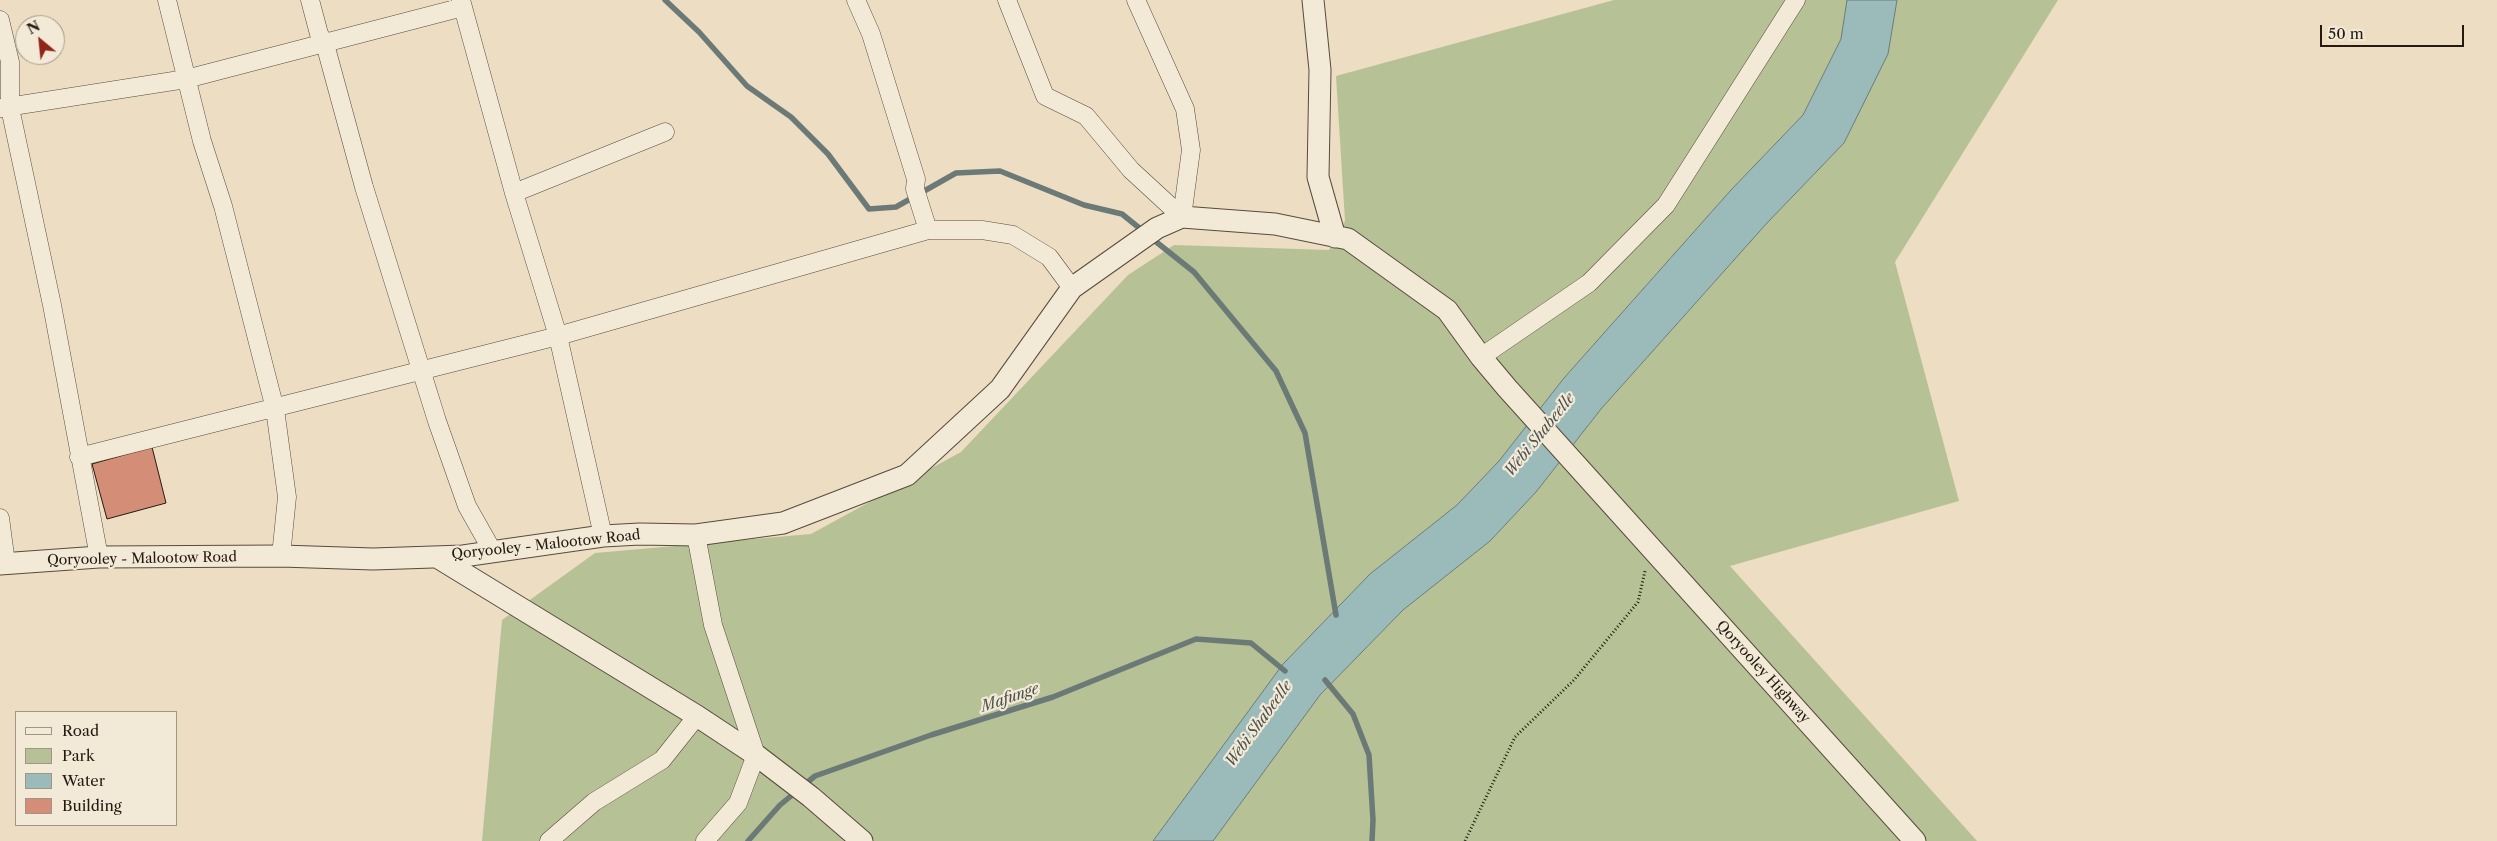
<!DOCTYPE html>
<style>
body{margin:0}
#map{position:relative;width:2497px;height:841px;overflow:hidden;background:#edddc2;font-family:"Libre Caslon Text",serif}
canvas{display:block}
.legend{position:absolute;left:15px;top:711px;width:162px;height:115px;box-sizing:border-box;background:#f3e9d7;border:1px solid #a09688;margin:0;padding:6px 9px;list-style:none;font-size:15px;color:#231a12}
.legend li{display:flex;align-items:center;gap:10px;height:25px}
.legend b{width:25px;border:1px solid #a09688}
.north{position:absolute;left:15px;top:15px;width:50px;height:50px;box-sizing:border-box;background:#f3e9d7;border:1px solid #a09688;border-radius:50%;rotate:332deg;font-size:14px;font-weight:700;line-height:20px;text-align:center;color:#231a12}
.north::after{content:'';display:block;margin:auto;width:18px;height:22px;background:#8f2418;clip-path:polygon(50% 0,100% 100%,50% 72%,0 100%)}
.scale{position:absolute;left:2320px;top:25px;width:144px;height:22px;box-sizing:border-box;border:2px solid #231a12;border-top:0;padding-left:6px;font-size:15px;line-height:18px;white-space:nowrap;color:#231a12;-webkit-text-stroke:4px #f3e9d7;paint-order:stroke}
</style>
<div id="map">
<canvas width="2497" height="841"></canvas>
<ul class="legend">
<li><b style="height:6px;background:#f3e9d7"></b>Road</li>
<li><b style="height:14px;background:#b6c295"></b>Park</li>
<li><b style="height:14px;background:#9bbaba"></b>Water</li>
<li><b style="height:14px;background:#d48d77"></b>Building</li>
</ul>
<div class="north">N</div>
<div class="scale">50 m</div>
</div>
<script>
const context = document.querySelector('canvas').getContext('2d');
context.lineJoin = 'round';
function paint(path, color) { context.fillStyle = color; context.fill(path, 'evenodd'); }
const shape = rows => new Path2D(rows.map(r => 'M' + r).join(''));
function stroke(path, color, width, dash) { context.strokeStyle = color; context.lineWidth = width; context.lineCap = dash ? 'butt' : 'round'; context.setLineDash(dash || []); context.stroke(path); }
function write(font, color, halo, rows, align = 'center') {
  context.font = font + ' "Libre Caslon Text",serif'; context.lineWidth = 4.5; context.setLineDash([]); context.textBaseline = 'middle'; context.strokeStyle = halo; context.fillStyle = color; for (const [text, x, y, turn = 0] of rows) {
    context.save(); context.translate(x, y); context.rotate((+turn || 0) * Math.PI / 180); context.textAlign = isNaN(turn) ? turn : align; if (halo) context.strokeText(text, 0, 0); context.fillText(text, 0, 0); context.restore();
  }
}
paint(shape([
 [1614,0,1847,0,1841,39,1803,115,1731,190,1564,378,1499,461,1457,505,1370,574,1283,664,1153,841,482,841,502,620,595,553,811,534,961,452,1128,275,1174,245,1329,250,1345,221,1336,76],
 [1897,0,2058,0,1895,262,1959,501,1730,566,1977,841,1213,841,1320,695,1403,610,1490,541,1536,492,1601,409,1767,223,1844,143,1888,54]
]), '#b6c295');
const water = shape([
 [1847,0,1897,0,1888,54,1844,143,1767,223,1601,409,1536,492,1490,541,1403,610,1320,695,1213,841,1153,841,1283,664,1370,574,1457,505,1499,461,1564,378,1731,190,1803,115,1841,39,1847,0]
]);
paint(water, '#9bbaba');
stroke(water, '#6b7a77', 1);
stroke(shape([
 [665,0,699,32,747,86,791,117,828,154,869,209,896,207,956,173,1000,171,1084,205,1122,214,1143,231],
 [1150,237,1194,272,1276,371,1305,433,1336,615],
 [1325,680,1353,714,1369,755,1373,820,1372,841],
 [804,785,815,776,931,735,1053,697,1196,639,1251,643,1285,671],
 [748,841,780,805,797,791]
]), '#6b7a77', 5.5);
const building = shape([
 [152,447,166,503,107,519,92,464,152,447]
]);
paint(building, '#d48d77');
stroke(building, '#231a12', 1);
const minor = shape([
 [167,0,202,141,223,206,275,409,287,497,281,556],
 [310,0,319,34,325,44,364,187,437,421,467,506,493,552],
 [461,0,514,193,558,336,603,536],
 [856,0,871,34,916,179,915,189,928,230],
 [1007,0,1045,96,1086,116,1131,170,1182,217],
 [1136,0,1185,109,1191,150,1182,217],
 [0,20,10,62,10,108,52,305,99,557],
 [0,108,186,79,463,7],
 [514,193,665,132],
 [1481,357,1589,283,1666,205,1796,0],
 [79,457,558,336,928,230,982,230,1013,235,1049,257,1072,288],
 [0,518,6,563],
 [696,535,713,625,756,755,738,803,705,841],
 [549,841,594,802,662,760,697,716]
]);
const tertiary = shape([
 [1313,0,1320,70,1318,177,1335,237],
 [437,557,697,716,756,755,811,797,862,841],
 [0,564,99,557,281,556,373,559,463,556,603,536,640,534,696,535,783,523,907,475,1000,389,1072,288,1157,228,1182,217,1275,224,1348,239,1447,310,1481,357,1507,388,1915,841]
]);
stroke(minor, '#564b3e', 19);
stroke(tertiary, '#564b3e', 23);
stroke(shape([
 [1465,841,1515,737,1574,680,1638,602,1645,571]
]), '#231a12', 3, [1, 2.5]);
stroke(minor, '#f3e9d7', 18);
stroke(tertiary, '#f3e9d7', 21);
write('14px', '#231a12', '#f3e9d7', [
 ["Qoryooley - Malootow Road",546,545,-6],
 ["Qoryooley - Malootow Road",142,559,-1],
 ["Qoryooley Highway",1763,672,48]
]);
write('italic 15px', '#4d524d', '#f3e9d7', [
 ["Webi Shabeelle",1540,435,-51],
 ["Mafunge",1010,698,-19],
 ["Webi Shabeelle",1259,724,-54]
]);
</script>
